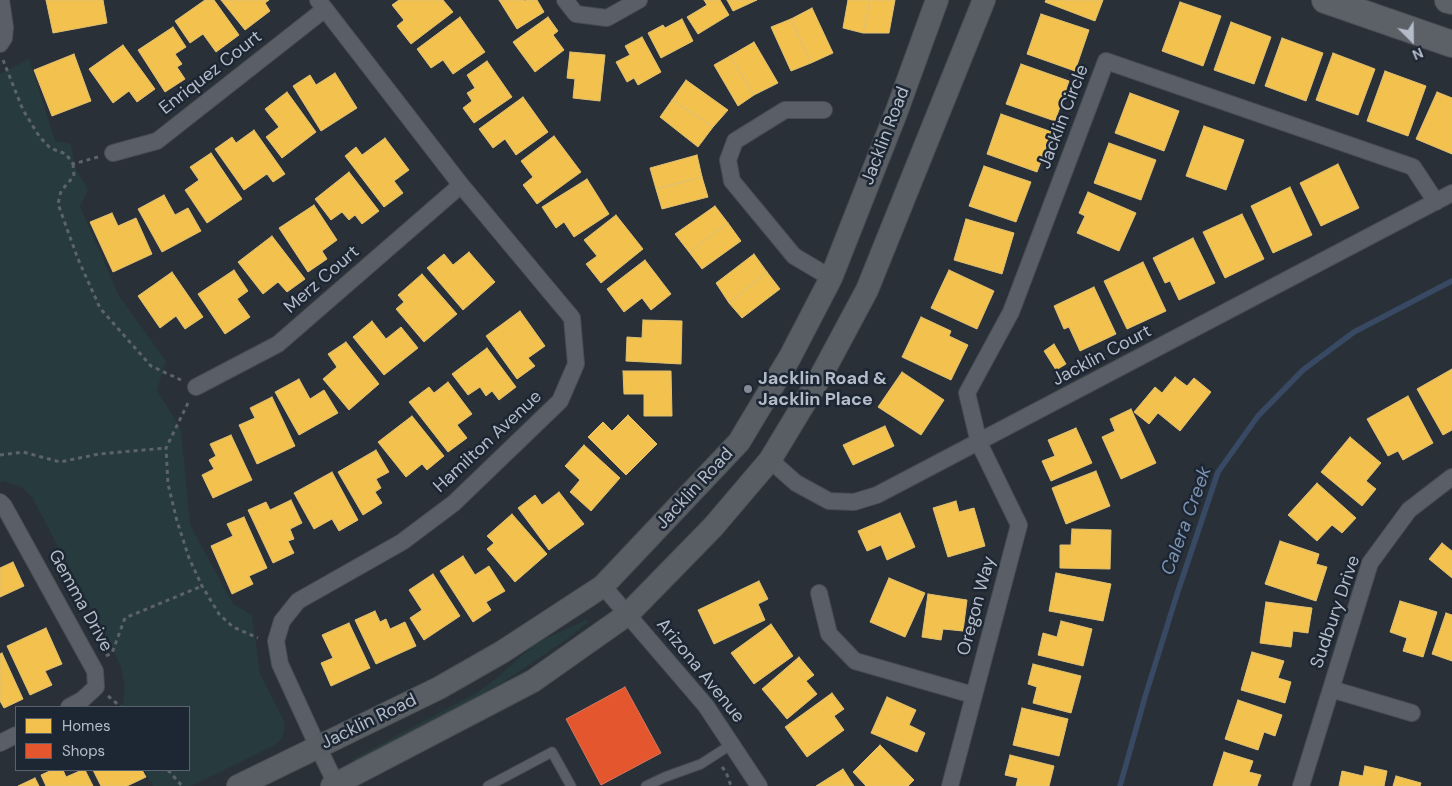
<!DOCTYPE html>
<style>
body{margin:0}
#map{position:relative;width:1452px;height:786px;overflow:hidden;background:#2a3038;font-family:"DM Sans",sans-serif}
canvas{display:block}
.legend{position:absolute;left:15px;top:706px;width:175px;height:65px;box-sizing:border-box;background:#1d2633;border:1px solid #59626f;margin:0;padding:6px 9px;list-style:none;font-size:15px;color:#b4bcc9}
.legend li{display:flex;align-items:center;gap:10px;height:25px}
.legend b{width:25px;border:1px solid #59626f}
.north{position:absolute;left:1387px;top:15px;width:50px;height:50px;-webkit-text-stroke:4px #1d2633;paint-order:stroke;rotate:157deg;font-size:14px;font-weight:700;line-height:20px;text-align:center;color:#b4bcc9}
.north::after{content:'';display:block;margin:auto;width:18px;height:22px;background:#b4bcc9;clip-path:polygon(50% 0,100% 100%,50% 72%,0 100%)}
</style>
<div id="map">
<canvas width="1452" height="786"></canvas>
<ul class="legend">
<li><b style="height:14px;background:#f2c14e"></b>Homes</li>
<li><b style="height:14px;background:#e4572e"></b>Shops</li>
</ul>
<div class="north">N</div>
</div>
<script>
const context = document.querySelector('canvas').getContext('2d');
context.lineJoin = 'round';
function paint(path, color) { context.fillStyle = color; context.fill(path, 'evenodd'); }
const shape = rows => new Path2D(rows.map(r => 'M' + r).join(''));
function stroke(path, color, width, dash) { context.strokeStyle = color; context.lineWidth = width; context.lineCap = dash ? 'butt' : 'round'; context.setLineDash(dash || []); context.stroke(path); }
function write(font, color, halo, rows, align = 'center') {
  context.font = font + ' "DM Sans",sans-serif'; context.lineWidth = 5; context.setLineDash([]); context.textBaseline = 'middle'; context.strokeStyle = halo; context.fillStyle = color; for (const [text, x, y, turn = 0] of rows) {
    context.save(); context.translate(x, y); context.rotate((+turn || 0) * Math.PI / 180); context.textAlign = isNaN(turn) ? turn : align; if (halo) context.strokeText(text, 0, 0); context.fillText(text, 0, 0); context.restore();
  }
}
paint(shape([
 [29,59,55,141,71,144,75,168,88,190,80,206,119,296,166,361,157,390,181,429,190,525,233,604,252,615,260,674,284,721,284,731,282,738,275,745,191,786,153,786,144,770,189,770,189,707,120,707,123,704,125,686,121,666,32,497,22,487,3,481,0,482,0,74],
 [586,620,588,621,587,623,570,637,508,679,473,700,355,761,352,760,353,759,478,692,499,676,534,645,542,640]
]), '#273a3e');
const homes = shape([
 [46,0,103,0,107,23,53,33,46,0],
 [205,0,214,0,239,35,216,52,203,34,190,43,175,21,205,0],
 [221,0,269,0,265,3,270,11,245,30,221,0],
 [399,0,443,0,453,12,411,44,397,26,404,20,392,5,399,0],
 [499,0,523,0,524,1,526,0,537,0,544,12,517,29,499,0],
 [704,0,720,0,729,15,698,34,687,17,707,5,704,0],
 [727,0,757,0,733,11,727,0],
 [848,0,870,0,863,33,843,28,848,0],
 [870,0,895,0,889,33,863,33,870,0],
 [1046,0,1103,0,1095,21,1045,2,1046,0],
 [1180,2,1221,16,1203,66,1162,51,1180,2],
 [812,8,833,53,811,63,791,19,812,8],
 [1041,14,1089,30,1075,71,1027,54,1041,14],
 [460,17,485,52,453,74,443,60,431,68,417,49,460,17],
 [548,17,558,31,553,35,564,50,535,72,513,42,548,17],
 [682,19,693,41,661,58,648,33,663,25,665,28,682,19],
 [791,19,811,63,791,71,771,27,791,19],
 [1231,22,1271,37,1254,84,1214,70,1231,22],
 [173,27,186,47,175,54,182,64,177,67,185,79,165,92,138,50,173,27],
 [642,37,661,72,638,85,634,78,627,82,616,62,630,55,625,46,642,37],
 [1282,38,1323,53,1306,101,1265,86,1282,38],
 [754,42,778,83,754,95,730,56,754,42],
 [123,45,155,89,137,102,129,91,113,103,89,69,123,45],
 [570,52,605,55,600,101,573,98,575,79,567,78,570,52],
 [1333,53,1375,69,1358,115,1316,100,1333,53],
 [74,54,91,101,52,116,34,70,74,54],
 [730,56,754,95,738,106,714,65,730,56],
 [487,61,512,97,474,123,463,108,472,101,467,93,475,88,467,75,487,61],
 [1021,64,1069,81,1055,121,1006,104,1021,64],
 [1385,71,1426,86,1408,136,1367,121,1385,71],
 [335,73,357,108,321,131,293,86,310,75,316,85,335,73],
 [686,80,728,110,713,127,672,100,686,80],
 [287,92,316,132,282,158,266,137,279,127,265,109,287,92],
 [1437,92,1452,98,1452,154,1416,139,1437,92],
 [1130,93,1179,111,1164,151,1115,133,1130,93],
 [523,97,548,132,516,155,505,139,493,148,479,129,523,97],
 [672,100,713,127,698,147,660,117,672,100],
 [1001,114,1052,132,1037,172,987,154,1001,114],
 [1204,126,1244,140,1226,190,1186,176,1204,126],
 [254,130,285,174,273,182,267,174,244,190,215,149,232,137,236,143,254,130],
 [554,136,581,172,537,204,523,185,533,177,521,161,554,136],
 [385,138,409,170,394,181,403,193,384,207,345,156,356,147,362,155,385,138],
 [1109,143,1156,160,1141,200,1094,183,1109,143],
 [211,153,242,199,207,223,185,190,199,180,190,167,211,153],
 [697,155,702,177,656,189,650,168,697,155],
 [1338,164,1359,208,1321,226,1300,183,1338,164],
 [984,166,1031,182,1016,222,969,206,984,166],
 [349,172,379,211,362,224,355,215,349,220,342,212,331,220,315,199,349,172],
 [702,177,708,197,662,209,656,189,702,177],
 [587,179,609,214,574,237,564,222,556,228,542,207,587,179],
 [1290,187,1312,235,1273,253,1251,206,1290,187],
 [1088,192,1136,213,1119,251,1077,233,1085,216,1079,213,1088,192],
 [164,195,175,215,188,208,201,231,162,252,138,209,164,195],
 [314,205,337,240,322,251,327,259,308,272,279,228,314,205],
 [715,206,728,223,689,252,675,234,715,206],
 [112,213,118,226,136,218,152,254,113,272,90,222,112,213],
 [1242,214,1264,259,1225,278,1203,232,1242,214],
 [616,215,643,249,601,283,586,264,597,256,584,240,616,215],
 [966,219,1014,233,1002,274,954,260,966,219],
 [728,223,741,241,702,269,689,252,728,223],
 [272,236,305,279,287,292,278,282,263,294,238,262,272,236],
 [1193,238,1215,283,1179,300,1170,281,1165,283,1153,258,1193,238],
 [469,252,495,282,463,310,427,268,444,254,453,265,469,252],
 [754,254,767,272,729,303,716,283,754,254],
 [645,260,671,294,651,310,642,298,624,312,607,289,645,260],
 [1143,262,1166,311,1127,329,1104,281,1143,262],
 [234,270,248,291,237,299,250,317,225,334,198,294,234,270],
 [949,270,994,291,977,329,931,308,949,270],
 [172,272,203,317,185,329,176,316,160,328,138,296,172,272],
 [767,272,780,289,742,318,729,303,767,272],
 [422,274,457,314,424,342,396,309,404,302,398,295,422,274],
 [1094,287,1116,334,1080,351,1069,327,1064,329,1054,306,1094,287],
 [520,311,545,346,528,358,535,366,517,379,486,336,520,311],
 [921,317,951,331,949,336,968,345,951,380,902,357,921,317],
 [643,320,682,321,681,364,626,361,627,337,642,338,643,320],
 [372,321,386,339,401,327,418,348,384,375,353,337,372,321],
 [346,342,379,384,349,410,323,379,337,367,328,354,346,342],
 [1054,344,1066,364,1056,370,1044,351,1054,344],
 [487,348,516,387,499,400,492,391,486,396,480,387,468,395,452,374,487,348],
 [1452,369,1452,430,1443,435,1417,389,1452,369],
 [623,371,671,371,672,416,644,416,644,394,624,394,623,371],
 [902,372,944,400,921,435,878,407,902,372],
 [1175,377,1187,386,1194,378,1211,392,1180,431,1158,413,1149,424,1134,412,1155,387,1162,393,1175,377],
 [299,379,310,399,324,390,338,413,299,435,275,392,299,379],
 [448,382,472,414,457,425,467,438,448,452,409,402,429,387,434,393,448,382],
 [1408,396,1433,443,1403,460,1398,451,1388,456,1367,419,1408,396],
 [272,397,295,446,257,464,239,425,255,418,250,408,272,397],
 [1131,409,1156,463,1121,479,1102,437,1115,431,1110,419,1131,409],
 [628,415,657,444,626,475,588,437,603,422,612,431,628,415],
 [412,416,444,456,427,470,422,464,406,477,378,442,412,416],
 [885,426,894,446,853,465,843,445,885,426],
 [1076,428,1092,463,1051,481,1042,461,1055,456,1048,440,1076,428],
 [231,435,252,480,213,498,202,475,214,469,209,460,216,456,210,444,231,435],
 [1350,437,1381,463,1366,481,1376,489,1362,506,1321,472,1350,437],
 [584,445,620,478,591,511,570,492,580,480,565,466,584,445],
 [376,450,389,472,376,479,381,488,375,492,382,503,363,515,338,472,376,450],
 [1096,471,1110,506,1066,524,1052,488,1096,471],
 [332,472,358,520,339,531,332,519,314,529,294,493,332,472],
 [1317,483,1356,518,1342,533,1332,525,1317,541,1288,515,1317,483],
 [559,492,584,524,549,550,518,508,535,495,542,505,559,492],
 [291,500,302,523,290,529,294,539,288,541,294,553,273,563,248,510,266,502,270,510,291,500],
 [956,501,959,512,974,508,985,546,948,557,933,508,956,501],
 [900,513,915,547,887,560,881,545,867,551,858,531,900,513],
 [512,514,547,554,515,582,487,549,494,543,487,536,512,514],
 [244,517,267,568,249,576,253,584,232,594,211,546,233,536,227,524,244,517],
 [1072,529,1111,530,1110,569,1060,568,1060,545,1071,545,1072,529],
 [1280,541,1319,554,1316,564,1327,567,1316,601,1265,584,1280,541],
 [1442,543,1452,551,1452,578,1429,559,1442,543],
 [463,556,475,575,489,566,505,591,486,602,491,610,473,622,440,571,463,556],
 [13,562,24,586,0,597,0,568,13,562],
 [1056,573,1111,584,1103,621,1049,611,1056,573],
 [433,574,460,616,424,640,410,618,422,610,409,590,433,574],
 [889,578,925,593,905,637,870,622,889,578],
 [759,581,768,599,758,604,765,620,714,644,698,610,759,581],
 [928,594,967,600,963,631,943,629,941,640,922,637,928,594],
 [1400,601,1437,612,1423,657,1403,651,1407,638,1390,632,1400,601],
 [1266,602,1312,608,1308,633,1293,631,1291,647,1260,643,1266,602],
 [375,611,380,622,386,619,390,629,405,622,416,646,376,664,355,620,375,611],
 [1446,613,1452,615,1452,661,1432,654,1446,613],
 [1061,621,1092,629,1083,666,1038,655,1043,633,1057,637,1061,621],
 [349,623,370,668,331,686,321,663,333,658,322,635,349,623],
 [771,624,793,656,754,684,731,653,771,624],
 [46,628,62,664,45,671,52,685,30,695,7,646,46,628],
 [1252,652,1284,661,1278,678,1291,682,1285,703,1241,690,1252,652],
 [2,653,23,699,4,708,0,701,0,654,2,653],
 [799,657,814,675,806,681,817,694,787,719,762,689,799,657],
 [1033,664,1081,676,1071,713,1033,703,1037,687,1028,684,1033,664],
 [832,693,844,709,834,716,844,730,807,757,785,727,832,693],
 [887,697,916,710,909,725,925,733,917,752,871,733,887,697],
 [1238,700,1282,715,1275,736,1264,732,1258,750,1225,739,1238,700],
 [1022,708,1068,719,1059,756,1013,745,1022,708],
 [880,745,914,780,908,786,866,786,853,772,880,745],
 [1224,752,1253,761,1249,772,1261,775,1257,786,1213,786,1224,752],
 [1010,755,1054,766,1049,786,1016,786,1018,778,1005,775,1010,755],
 [1365,766,1387,771,1384,786,1339,786,1342,771,1363,776,1365,766],
 [843,769,854,786,816,786,843,769],
 [52,770,63,770,66,777,82,770,85,770,93,786,46,786,41,775,52,770],
 [93,770,142,770,146,777,127,786,101,786,93,770],
 [1396,776,1421,783,1420,786,1393,786,1396,776],
 [35,778,39,786,18,786,35,778]
]);
paint(homes, '#f2c14e');
stroke(homes, '#dfc073', 1);
const shops = shape([
 [625,687,661,753,601,785,566,719,625,687]
]);
paint(shops, '#e4572e');
stroke(shops, '#d6755c', 1);
stroke(shape([
 [1120,786,1145,697,1178,591,1218,472,1258,416,1303,370,1354,332,1452,281]
]), '#384963', 5.5);
const lane = shape([
 [488,786,552,752,571,786],
 [646,786,665,777,701,764,732,744]
]);
const street = shape([
 [318,0,461,185,572,318,576,364,560,401,454,503,402,542,298,601,282,621,276,641,280,664,318,747,336,784],
 [565,0,576,14,607,18,639,0],
 [0,44,4,38,5,27,1,0],
 [824,110,785,110,735,141,728,160,732,181,794,256,831,278],
 [113,153,157,141,325,9],
 [196,387,278,344,461,185],
 [770,460,796,483,829,501,854,502,877,495,1452,193],
 [0,502,4,506,95,671,96,687,82,700,69,707],
 [603,586,706,706,759,786],
 [819,593,829,634,855,661,973,695],
 [1331,689,1412,713],
 [0,743,16,735],
 [950,786,1019,525,979,443,967,393,1011,312,1106,61,1413,167,1436,202],
 [1301,786,1370,563,1409,510,1452,477]
]);
const secondary = shape([
 [238,786,439,688,502,652,603,586,739,442,790,357,831,278,896,113,937,0],
 [332,786,533,681,628,614,713,527,770,460,822,374,867,290,984,0]
]);
const primary = shape([
 [1325,0,1452,44],
 [1448,0,1452,1]
]);
stroke(lane, '#484c53', 11);
stroke(street, '#484c53', 18);
stroke(secondary, '#484c53', 24);
stroke(primary, '#484c55', 28);
stroke(shape([
 [3,60,23,110,39,136,50,148,66,154,73,164,98,157],
 [73,164,74,176,61,191,58,204,78,259,100,308,151,366,181,380],
 [188,403,166,448,168,484,177,521,189,558,202,586,219,614,233,627,258,638],
 [0,455,23,452,60,462,99,454,166,448],
 [106,656,112,653,125,618,202,586],
 [108,696,121,707],
 [722,767,726,772,731,786],
 [168,770,182,786]
]), '#5d636a', 3, [4, 4]);
stroke(lane, '#5a5e66', 9);
stroke(street, '#5a5e66', 16);
stroke(secondary, '#595d64', 22);
stroke(primary, '#5c6168', 26);
for (const [x, y, r, color] of [
 [748,389,5,"#848b96"]
]) { const dot = new Path2D(); dot.arc(x, y, r, 0, 2 * Math.PI); context.fillStyle = color; context.fill(dot); stroke(dot, '#1d2633', 2); }
write('18px', '#b4bcc9', '#1d2633', [
 ["Enriquez Court",211,73,-38],
 ["Jacklin Circle",1064,117,-69],
 ["Jacklin Road",886,136,-69],
 ["Merz Court",322,280,-41],
 ["Jacklin Court",1102,356,-28],
 ["Hamilton Avenue",488,442,-43],
 ["Jacklin Road",695,489,-47],
 ["Gemma Drive",80,601,61],
 ["Oregon Way",977,606,-75],
 ["Sudbury Drive",1336,612,-71],
 ["Arizona Avenue",700,671,51],
 ["Jacklin Road",369,722,-26]
]);
write('bold 18px', '#b4bcc9', '#1d2633', [
 ["Jacklin Road &",758,379],
 ["Jacklin Place",758,400]
], 'left');
write('italic 19px', '#7c92b1', '#1d2633', [
 ["Calera Creek",1187,521,-70]
]);
</script>
